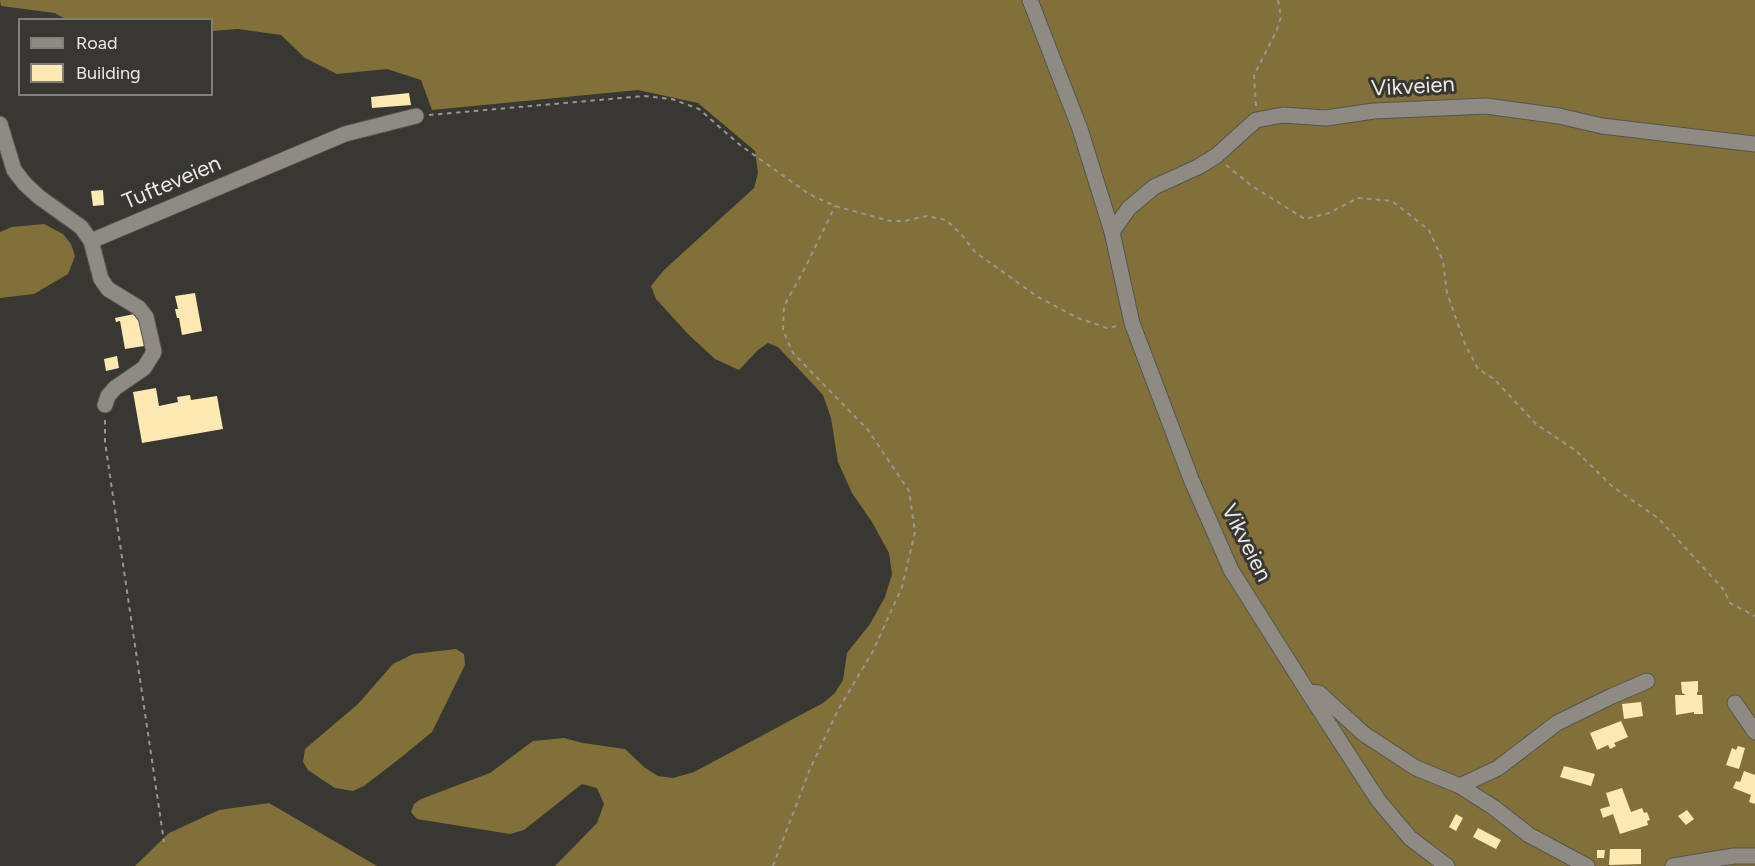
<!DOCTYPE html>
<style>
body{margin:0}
#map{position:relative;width:1755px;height:866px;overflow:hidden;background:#393731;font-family:Figtree,sans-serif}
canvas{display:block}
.legend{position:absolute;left:18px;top:18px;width:195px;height:78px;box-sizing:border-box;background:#393731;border:2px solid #817f79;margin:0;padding:8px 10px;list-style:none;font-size:18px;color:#eceae6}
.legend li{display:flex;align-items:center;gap:12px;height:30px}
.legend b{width:30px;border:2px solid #817f79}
</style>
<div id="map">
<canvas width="1755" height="866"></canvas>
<ul class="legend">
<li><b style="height:8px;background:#8e8b84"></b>Road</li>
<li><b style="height:16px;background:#fde9b1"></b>Building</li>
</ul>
</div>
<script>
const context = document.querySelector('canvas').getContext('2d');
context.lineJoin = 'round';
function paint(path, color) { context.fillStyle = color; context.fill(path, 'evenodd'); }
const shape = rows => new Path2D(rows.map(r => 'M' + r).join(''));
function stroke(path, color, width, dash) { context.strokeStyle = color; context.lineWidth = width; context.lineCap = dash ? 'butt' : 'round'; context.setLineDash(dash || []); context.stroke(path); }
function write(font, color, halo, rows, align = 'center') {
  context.font = font + ' Figtree,sans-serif'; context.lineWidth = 6; context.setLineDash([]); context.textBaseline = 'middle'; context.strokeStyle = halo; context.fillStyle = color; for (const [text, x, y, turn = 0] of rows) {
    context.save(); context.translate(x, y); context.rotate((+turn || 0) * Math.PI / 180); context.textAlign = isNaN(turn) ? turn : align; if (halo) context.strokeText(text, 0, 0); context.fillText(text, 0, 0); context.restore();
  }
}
paint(shape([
 [0,0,1755,0,1755,866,555,866,597,823,604,804,597,788,582,784,524,830,510,834,417,819,411,812,414,804,421,799,490,773,533,741,564,738,583,743,625,749,644,767,658,776,673,778,694,772,823,703,835,693,843,680,847,653,870,624,885,597,892,574,889,553,872,522,852,493,838,462,831,418,823,395,778,347,768,343,758,350,739,370,715,359,689,335,656,299,651,286,664,270,754,188,758,173,755,151,698,103,638,90,432,110,421,80,387,69,337,74,305,58,281,35,238,29,212,31,212,20,65,19,55,13,1,6],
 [44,224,63,234,71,244,75,256,68,274,34,294,0,298,0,232,12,227],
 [456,649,464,654,465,665,432,732,399,759,364,786,353,791,335,788,308,770,303,762,305,749,358,704,393,664,413,654],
 [269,803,377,866,135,866,169,833,219,810]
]), '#82703b');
paint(shape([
 [409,93,411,105,372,108,371,97],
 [103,190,104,205,93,206,91,191],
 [195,293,202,331,182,335,179,318,177,318,175,309,178,309,175,296],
 [139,313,144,346,125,349,120,321,116,322,115,318],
 [117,356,119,368,106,371,104,359],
 [156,388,159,406,178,402,177,397,190,395,191,400,217,396,223,429,142,443,133,392],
 [1698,681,1698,692,1697,692,1697,695,1702,695,1703,714,1694,714,1694,712,1676,715,1675,695,1686,695,1682,693,1681,682],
 [1641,702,1643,716,1624,719,1622,704],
 [1621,721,1628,737,1614,743,1616,746,1610,749,1608,745,1597,750,1590,733],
 [1738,746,1745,748,1739,769,1726,765,1732,748,1736,750],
 [1564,766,1595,774,1591,786,1560,777],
 [1744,771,1755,775,1755,804,1749,802,1751,795,1733,788,1736,781,1740,782],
 [1622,788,1631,812,1642,808,1644,813,1647,812,1650,820,1647,821,1648,825,1620,834,1613,814,1603,818,1600,809,1610,806,1606,793],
 [1687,810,1694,819,1686,825,1678,816],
 [1456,814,1463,818,1456,831,1449,827],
 [1478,828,1501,840,1496,849,1473,837],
 [1610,849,1641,849,1641,864,1609,865],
 [1597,850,1605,850,1604,858,1597,858]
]), '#fde9b1');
const minor = shape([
 [1030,0,1080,129,1112,232,1132,323,1191,479,1231,570,1308,692,1378,800,1410,838,1447,866],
 [0,124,14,170,25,184,39,197,81,227,91,241,345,134,416,116],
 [1112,232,1129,208,1154,187,1198,167,1216,156,1256,120,1283,115,1326,118,1374,111,1486,106,1559,116,1602,126,1755,144],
 [91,241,101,279,108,289,139,308,146,317,154,352,144,368,115,388,108,396,105,405],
 [1308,692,1319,693,1364,734,1416,768,1460,786,1493,807,1529,835,1587,866],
 [1735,703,1755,732],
 [1460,786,1498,768,1557,723,1612,696,1647,681],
 [1673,866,1734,856,1755,856]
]);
stroke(minor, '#56544e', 17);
stroke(shape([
 [1256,106,1254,75,1276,32,1281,17,1278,0],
 [429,115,644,96,672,99,699,109,740,145,809,194,835,206,890,221,904,221,927,216,946,220,961,234,975,252,1038,297,1078,318,1107,328,1118,326],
 [1226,165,1252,186,1305,219,1329,213,1358,198,1392,201,1429,230,1443,261,1447,293,1465,344,1478,369,1494,379,1536,424,1575,450,1613,487,1658,518,1724,590,1730,603,1755,616],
 [105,420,105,442,164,842],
 [773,866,810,769,838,710,873,651,902,587,915,532,909,491,868,430,793,353,783,330,784,306,806,266,835,206]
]), '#989691', 2, [4.5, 4.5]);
stroke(minor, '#8e8b84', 15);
write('22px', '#eceae6', '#393731', [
 ["Vikveien",1413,87,-3],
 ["Tufteveien",172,183,-23],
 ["Vikveien",1246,543,63]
]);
</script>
